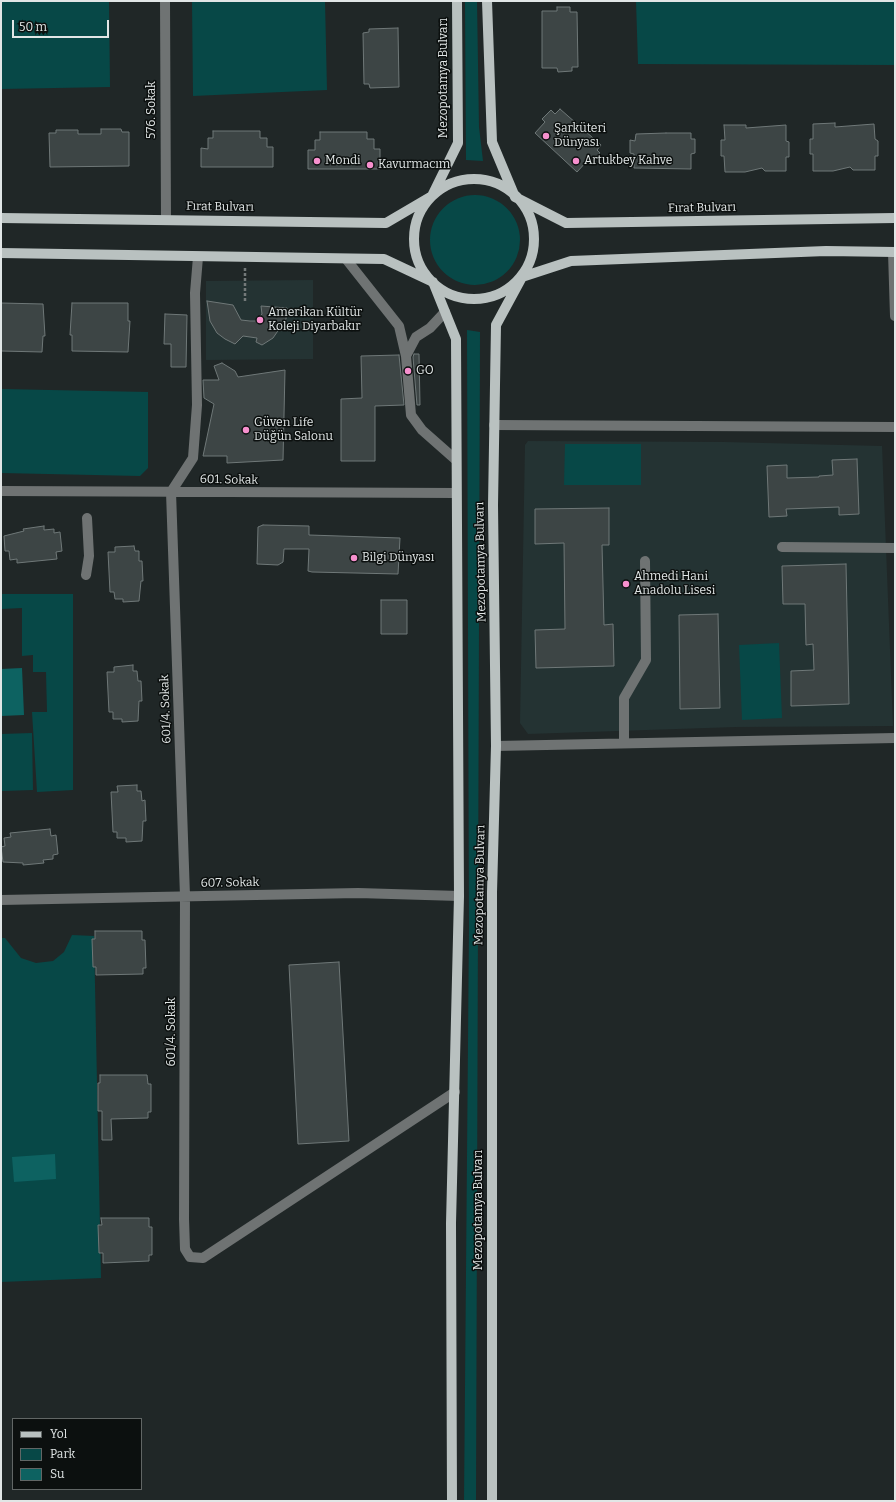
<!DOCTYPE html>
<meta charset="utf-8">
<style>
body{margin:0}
#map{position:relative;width:896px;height:1502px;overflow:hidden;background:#202727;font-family:Bitter,serif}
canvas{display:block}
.frame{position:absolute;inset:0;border:2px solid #e1e6e6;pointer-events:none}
.legend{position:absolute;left:12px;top:1418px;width:130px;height:72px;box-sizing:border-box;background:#0c100f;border:1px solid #616665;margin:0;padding:5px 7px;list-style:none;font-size:12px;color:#e1e6e6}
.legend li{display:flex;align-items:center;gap:8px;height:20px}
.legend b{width:20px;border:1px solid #616665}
.scale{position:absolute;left:12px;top:20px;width:97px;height:18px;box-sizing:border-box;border:2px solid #e1e6e6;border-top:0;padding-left:5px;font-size:12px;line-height:14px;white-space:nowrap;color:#e1e6e6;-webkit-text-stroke:3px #0c100f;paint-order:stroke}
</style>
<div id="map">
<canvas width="896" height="1502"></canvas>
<div class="frame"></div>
<ul class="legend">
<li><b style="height:5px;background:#b9c1c0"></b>Yol</li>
<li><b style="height:11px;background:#074847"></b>Park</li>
<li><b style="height:11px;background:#0d6261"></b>Su</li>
</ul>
<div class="scale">50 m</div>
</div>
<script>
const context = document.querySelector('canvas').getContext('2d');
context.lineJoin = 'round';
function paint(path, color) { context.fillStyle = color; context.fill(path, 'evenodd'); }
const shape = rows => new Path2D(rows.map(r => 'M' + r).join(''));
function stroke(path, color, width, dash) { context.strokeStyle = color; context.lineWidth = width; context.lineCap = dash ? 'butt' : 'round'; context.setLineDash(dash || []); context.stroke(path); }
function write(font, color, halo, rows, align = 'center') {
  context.font = font + ' Bitter,serif'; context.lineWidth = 3; context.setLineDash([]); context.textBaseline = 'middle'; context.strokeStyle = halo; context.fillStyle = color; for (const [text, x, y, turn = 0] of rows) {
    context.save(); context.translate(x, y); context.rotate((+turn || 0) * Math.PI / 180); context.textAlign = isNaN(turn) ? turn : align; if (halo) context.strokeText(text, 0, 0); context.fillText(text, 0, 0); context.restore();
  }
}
paint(shape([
 [313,280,313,359,206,360,206,281],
 [528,441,725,442,882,446,893,726,736,727,528,734,520,723,525,445]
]), '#243333');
paint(shape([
 [1,1,109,1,110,87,1,89],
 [192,1,325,1,327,90,193,96],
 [465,1,477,1,479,127,483,161,466,160],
 [636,1,895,1,895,65,638,64],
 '430 240a45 45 0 1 1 90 0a45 45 0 1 1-90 0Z',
 [467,330,480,332,476,1501,464,1501,469,927],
 [1,389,148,392,148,468,140,476,1,473],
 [565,444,641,444,641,485,564,485],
 [1,594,73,594,73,790,37,792,32,712,47,712,46,672,33,672,33,655,22,656,22,608,1,609],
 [779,643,782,718,742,720,739,645],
 [32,733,33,790,2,791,1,734],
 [72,935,94,936,101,1278,1,1282,1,938,5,938,21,958,36,963,53,961,64,952]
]), '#074847');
paint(shape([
 [22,668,24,715,1,716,1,669],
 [55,1154,56,1179,14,1182,12,1157]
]), '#0d6261');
const building = shape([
 [557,7,570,7,570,12,577,12,578,67,572,67,572,71,558,72,557,68,542,68,542,11,557,11,557,7],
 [398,28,399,87,370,88,369,84,364,84,363,33,369,32,369,29,398,28],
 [560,109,601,145,597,150,600,153,590,163,587,161,577,172,535,133,545,122,542,119,551,110,555,114,560,109],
 [835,123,835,127,874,124,875,139,878,141,878,156,875,156,875,170,853,170,850,167,833,171,813,171,813,154,810,154,810,139,813,139,813,124,835,123],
 [724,125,746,125,746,128,786,125,786,141,789,142,789,157,786,157,786,171,765,171,762,168,745,172,725,172,724,156,721,156,721,140,725,140,724,125],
 [101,129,121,129,122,132,129,132,129,166,50,167,49,133,56,133,56,130,78,130,78,134,101,134,101,129],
 [213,131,260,131,260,138,267,138,267,147,273,147,273,167,201,167,201,148,208,149,208,138,213,138,213,131],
 [320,132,367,132,367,139,374,139,374,149,380,149,380,169,308,169,308,150,315,150,315,140,320,140,320,132],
 [666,133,691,133,691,139,695,139,695,153,691,154,691,169,634,168,634,154,630,153,630,140,635,141,636,134,666,133],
 [207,301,233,305,241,320,250,321,256,321,262,314,261,306,287,308,286,319,273,338,262,345,256,342,257,338,243,336,235,344,225,339,217,333,210,321,207,301],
 [1,303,43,304,45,336,43,336,42,352,1,351,1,303],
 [72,303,128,303,128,321,130,321,128,352,72,351,72,335,70,335,72,303],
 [165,314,187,315,186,367,171,367,171,344,164,344,165,314],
 [414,354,419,354,420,405,417,405,413,357,414,354],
 [399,355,404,405,375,406,375,461,341,461,341,399,362,398,361,356,399,355],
 [222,363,235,371,238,377,285,370,283,460,227,463,227,456,203,456,214,404,204,398,203,380,219,380,214,366,222,363],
 [857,459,859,514,839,515,839,507,786,509,787,516,769,517,767,466,787,465,787,478,819,477,819,476,833,475,832,460,857,459],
 [609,508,609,545,602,545,604,625,613,624,614,666,536,668,535,630,565,629,564,543,535,544,535,509,609,508],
 [263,525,309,526,309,535,400,538,398,574,312,572,308,571,309,549,284,549,283,562,278,565,257,564,258,527,263,525],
 [44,526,44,530,54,529,54,533,60,532,62,551,56,552,57,559,17,563,17,559,10,560,9,551,5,551,4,536,24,531,23,529,44,526],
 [134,546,135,551,139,551,139,561,142,561,143,581,141,581,139,601,123,602,123,599,115,599,114,592,110,592,108,552,115,552,115,547,134,546],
 [846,564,849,704,791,706,791,671,814,670,813,644,806,645,805,604,783,604,782,566,846,564],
 [381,600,407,600,407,634,381,634,381,600],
 [718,614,720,708,680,709,679,615,718,614],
 [133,665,133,671,137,671,138,681,141,681,142,701,139,701,138,721,122,722,122,719,113,719,113,712,109,712,107,672,114,672,114,667,133,665],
 [137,785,137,791,141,791,142,801,145,800,146,821,143,821,142,841,126,842,126,838,117,838,117,832,113,832,111,792,118,792,117,786,137,785],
 [50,829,51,836,56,835,58,854,53,855,53,859,43,860,44,863,23,865,23,863,3,862,1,847,5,846,4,838,11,837,10,833,50,829],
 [95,931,142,931,142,940,145,940,146,968,143,968,143,974,96,975,96,967,93,967,92,939,95,939,95,931],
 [339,962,349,1141,298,1144,289,965,339,962],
 [100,1075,147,1075,148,1084,151,1084,151,1112,148,1112,148,1118,111,1119,112,1140,102,1140,102,1111,98,1111,98,1083,100,1083,100,1075],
 [101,1218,149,1218,149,1227,152,1227,152,1255,149,1255,149,1261,103,1263,103,1253,99,1253,98,1225,102,1225,101,1218]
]);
paint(building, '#3d4545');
stroke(building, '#6f7878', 1);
stroke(shape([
 [245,268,245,303]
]), '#737979', 2.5, [3, 2]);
stroke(shape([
 [165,1,166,219],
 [893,252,895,316],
 [198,257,195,293,197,405,193,458,171,492,185,896,184,1219,185,1249,190,1257,203,1258,455,1092],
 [346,259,399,326,406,356],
 [445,312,430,328,416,337,406,356,411,415,422,430,456,460],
 [494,425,895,427],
 [1,491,456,493],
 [782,547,895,548],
 [86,575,89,556,87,518],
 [624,743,624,698,646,660,645,561],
 [496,746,895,738],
 [1,900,358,893,459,896]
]), '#6f7373', 10);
stroke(shape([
 [487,1,492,142,515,197,566,223,895,218],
 '414 239a60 60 0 1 1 120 0a60 60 0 1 1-120 0Z',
 [1,218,386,223,432,196,458,143,457,1],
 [1,253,384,259,433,282,456,339,459,896,451,1223,452,1501],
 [492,1501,492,892,496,746,493,505,496,325,522,277,571,261,826,251,895,252]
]), '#b9c1c0', 10);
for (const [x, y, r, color] of [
 [546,136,4,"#f790ce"],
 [317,161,4,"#f790ce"],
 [576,161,4,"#f790ce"],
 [370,165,4,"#f790ce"],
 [260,320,4,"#f790ce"],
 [408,371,4,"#f790ce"],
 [246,430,4,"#f790ce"],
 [354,558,4,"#f790ce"],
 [626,584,4,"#f790ce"]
]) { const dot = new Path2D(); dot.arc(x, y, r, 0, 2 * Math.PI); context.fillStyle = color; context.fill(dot); stroke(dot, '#0c100f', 1.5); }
write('12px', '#e1e6e6', '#0c100f', [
 ["Mezopotamya Bulvarı",444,78,-90],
 ["576. Sokak",152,110,-90],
 ["Fırat Bulvarı",220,207,1],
 ["Fırat Bulvarı",702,208,-1],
 ["601. Sokak",229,480,1],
 ["Mezopotamya Bulvarı",481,562,-91],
 ["601/4. Sokak",166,709,-92],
 ["607. Sokak",230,883,-1],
 ["Mezopotamya Bulvarı",480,885,-89],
 ["601/4. Sokak",172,1032,-90],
 ["Mezopotamya Bulvarı",479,1210,-90]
]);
write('12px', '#e1e6e6', '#0c100f', [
 ["Şarküteri",554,129],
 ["Dünyası",554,143],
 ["Mondi",325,161],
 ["Artukbey Kahve",584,161],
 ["Kavurmacım",378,165],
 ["Amerikan Kültür",268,313],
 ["Koleji Diyarbakır",268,327],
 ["GO",416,371],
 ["Güven Life",254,423],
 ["Düğün Salonu",254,437],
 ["Bilgi Dünyası",362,558],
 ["Ahmedi Hani",634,577],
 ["Anadolu Lisesi",634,591]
], 'left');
</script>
